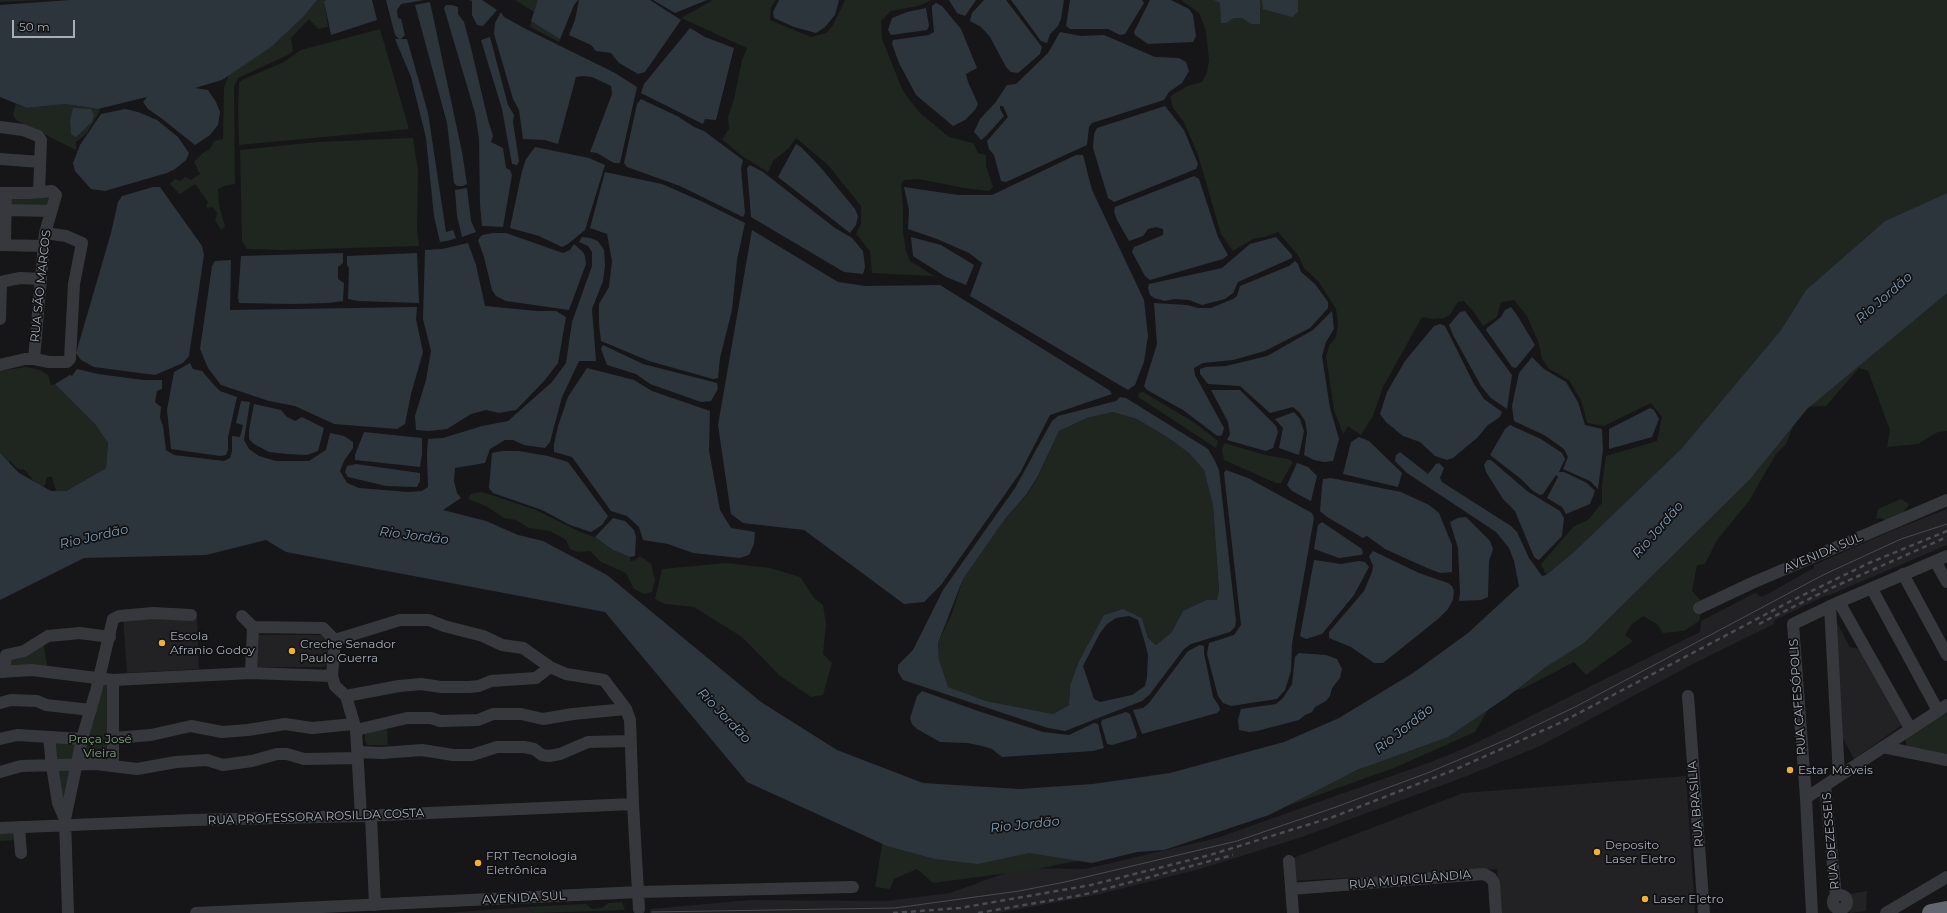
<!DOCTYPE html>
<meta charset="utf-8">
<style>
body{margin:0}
#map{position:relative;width:1947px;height:913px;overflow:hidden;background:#161618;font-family:Montserrat,sans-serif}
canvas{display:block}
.scale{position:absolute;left:12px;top:20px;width:63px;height:18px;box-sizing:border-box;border:2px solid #a8adb8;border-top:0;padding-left:5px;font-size:12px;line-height:14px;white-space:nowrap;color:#a8adb8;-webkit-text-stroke:3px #111113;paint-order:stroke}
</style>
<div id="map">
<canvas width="1947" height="913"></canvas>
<div class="scale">50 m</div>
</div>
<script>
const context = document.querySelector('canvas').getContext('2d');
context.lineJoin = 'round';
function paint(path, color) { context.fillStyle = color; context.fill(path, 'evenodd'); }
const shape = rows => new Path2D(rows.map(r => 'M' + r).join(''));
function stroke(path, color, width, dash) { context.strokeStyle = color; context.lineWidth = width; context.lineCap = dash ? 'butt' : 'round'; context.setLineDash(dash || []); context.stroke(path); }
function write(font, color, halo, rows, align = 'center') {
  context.font = font + ' Montserrat,sans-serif'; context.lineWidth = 3.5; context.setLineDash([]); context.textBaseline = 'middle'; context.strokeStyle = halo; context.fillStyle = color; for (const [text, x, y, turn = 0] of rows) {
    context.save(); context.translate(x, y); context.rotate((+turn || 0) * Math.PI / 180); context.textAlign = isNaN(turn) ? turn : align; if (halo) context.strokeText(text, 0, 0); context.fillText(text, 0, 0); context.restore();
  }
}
paint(shape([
 [1947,509,1947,545,1830,595,1827,595,1775,620,1774,624,1693,664,1540,746,1467,776,1302,837,1200,869,1096,895,998,913,650,913,650,909,751,900,887,901,950,893,1019,868,1085,869,1217,838,1431,762,1470,746,1700,632,1701,621,1755,593,1762,597,1814,568,1814,565,1896,529],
 [173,614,197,617,199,669,127,673,123,617],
 [1837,623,1850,647,1860,649,1902,725,1854,759,1842,737,1835,624],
 [259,635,325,635,329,639,329,663,324,667,256,667,255,637],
 [1686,776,1695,913,1500,913,1497,869,1294,881,1293,858,1463,793],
 [1867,891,1866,911,1850,913,1850,894],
 [527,907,534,913,445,913]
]), '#222225');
paint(shape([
 [0,0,41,0,0,2],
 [304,0,324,0,328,27,318,29,309,19,291,38,293,51,288,55,238,78,234,87,235,184,224,186,218,189,219,205,225,227,221,230,215,220,217,213,212,207,208,208,206,207,208,202,195,184,180,194,170,184,175,179,180,181,185,177,191,180,200,174,194,162,203,153,210,149,214,141,223,139,224,87,231,70],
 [515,0,578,0,574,5,559,42,530,27,534,12],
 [713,0,776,0,771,7,770,20,811,37,826,33,833,25,845,0,932,0,918,6,891,11,881,21,882,39,903,91,920,113,949,137,973,143,978,153,986,155,986,166,993,187,989,191,964,188,919,179,904,180,901,184,903,207,903,232,906,251,910,261,934,276,872,273,870,251,856,234,861,224,861,206,828,165,796,138,788,149,773,161,768,172,742,156,722,139,729,129,728,117,734,99,742,60,747,48,681,18],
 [1181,0,1947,0,1947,193,1885,221,1806,290,1781,330,1682,448,1574,552,1546,575,1541,564,1574,526,1588,520,1602,503,1602,485,1606,456,1657,441,1662,417,1651,403,1604,426,1587,423,1581,400,1569,380,1549,369,1542,359,1538,341,1527,316,1514,300,1501,302,1497,317,1483,326,1473,311,1464,301,1458,302,1450,315,1444,318,1433,319,1422,317,1383,387,1373,416,1361,435,1348,426,1343,434,1334,410,1326,356,1330,344,1336,337,1338,323,1336,309,1319,282,1304,268,1298,255,1278,232,1265,237,1253,239,1233,251,1221,234,1198,155,1184,122,1173,108,1170,96,1188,86,1202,82,1207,73,1209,60,1206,31,1199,13],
 [380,29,409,129,239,145,238,109,239,83,242,80,284,62,301,50],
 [16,104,27,108,65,104,98,109,100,111,87,133,76,142,76,150,16,120,13,115],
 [413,138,418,171,417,230,419,246,282,250,247,249,242,241,240,150,317,142],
 [8,194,50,197,50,210,9,209],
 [1947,272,1947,431,1938,432,1918,444,1887,447,1890,430,1868,371,1859,368,1826,406,1801,407,1786,444,1776,454,1749,501,1717,540,1705,564,1697,565,1692,591,1704,604,1699,621,1684,631,1663,633,1657,624,1643,616,1632,624,1625,635,1633,641,1586,675,1574,662,1524,688,1496,696,1475,732,1394,768,1279,809,1108,855,1031,870,933,883,917,869,894,879,890,889,875,887,884,833,945,845,993,847,1012,854,1128,844,1257,806,1361,769,1394,751,1457,710,1533,656,1563,644,1607,608,1620,591,1756,452,1788,412,1830,370],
 [26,367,40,370,48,375,51,385,55,384,95,424,108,443,106,468,60,494,57,494,52,477,47,477,45,485,40,489,25,470,18,469,9,460,9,464,0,453,0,371],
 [1143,392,1195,423,1218,441,1216,448,1138,397,1139,393],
 [1113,412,1137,419,1167,437,1189,453,1204,470,1213,506,1219,592,1217,600,1206,600,1183,611,1171,633,1156,645,1148,638,1142,618,1123,609,1104,615,1079,661,1070,685,1069,705,1053,714,986,701,947,687,939,660,938,643,952,613,963,579,1005,519,1026,496,1038,477,1059,431,1087,418],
 [1224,443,1265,455,1288,459,1293,462,1281,483,1276,483,1224,460,1222,450],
 [482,492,536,510,580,532,595,537,613,550,630,557,630,561,636,560,640,556,651,564,655,580,652,592,644,594,634,589,626,573,601,562,590,551,578,552,570,549,566,540,550,531,529,528,516,520,504,518,486,506,468,499,471,494],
 [1901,499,1909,504,1903,513,1886,521,1881,518,1876,519,1878,509],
 [726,563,770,568,800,577,814,598,823,605,826,624,823,654,832,663,823,695,811,697,779,675,742,637,694,607,665,604,655,599,662,569],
 [43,641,48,671,6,669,6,656],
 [102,684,108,684,111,759,85,760,83,758],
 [1947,713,1947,758,1909,748,1906,744,1906,739,1911,732],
 [387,727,388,745,367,745,365,740,365,734],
 [76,742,60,813,58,819,55,782,54,743],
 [16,833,16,840,0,841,0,834],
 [622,902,625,910,534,913,527,907,586,904,592,909,602,908,608,903]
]), '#1e261f');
paint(shape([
 [70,0,317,0,303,17,271,47,222,80,195,88,208,90,216,102,220,112,218,125,210,135,195,145,161,118,148,109,143,102,147,97,98,109,65,104,27,108,0,97,0,5],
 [326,0,372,0,377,20,331,35,324,1],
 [386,0,424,0,401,4,397,10,398,18,401,19,405,35,401,39,407,39,428,113,446,232,453,230,456,238,451,240,440,242,434,216,426,138,411,77,395,39,399,39,395,35],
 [469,0,482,0,497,10,483,26,477,25,472,15,472,1],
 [538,0,578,0,574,5,560,39,531,21],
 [579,0,650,0,681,20,645,72,638,74,619,63,611,53,596,51,591,45,569,35,575,20],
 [653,0,707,0,675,13],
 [779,0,839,0,835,15,825,27,816,33,794,27,774,18,773,12],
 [949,0,976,0,965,16,957,13],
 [984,0,1006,0,1042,47,1040,54,1018,73,1011,72,1006,67,990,37,981,27,970,21,972,13],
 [1011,0,1064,0,1061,19,1058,26,1050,34,1047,43,1041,41],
 [1070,0,1142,0,1144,3,1125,34,1120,35,1108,29,1070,29,1066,26],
 [1150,0,1171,0,1189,9,1193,15,1196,36,1193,42,1148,44,1135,35,1134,32],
 [1214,0,1260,0,1260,24,1251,24,1242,18,1234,18,1226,23,1221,23,1220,3],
 [1262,0,1298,0,1298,12,1292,17,1263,9],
 [430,2,462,152,467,184,463,186,457,186,454,183,447,123,415,5],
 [936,3,942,6,961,29,977,68,966,74,968,82,978,104,975,110,965,120,953,126,916,95,899,63,892,44,893,40,929,35,934,32,932,11,932,6],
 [446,5,452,5,458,7,458,14,464,22,471,48,488,120,493,136,491,142,503,148,506,168,510,170,512,175,503,227,482,226,480,204,479,138,475,113,444,8],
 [926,8,929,26,927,30,891,35,888,30,892,18,907,12],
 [501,12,504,17,526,29,615,73,637,87,620,163,614,163,597,153,590,152,612,94,611,86,592,77,582,76,576,77,558,144,545,140,523,139,519,110,513,99,494,34,495,23],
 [690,28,705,37,734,48,716,120,705,119,703,124,641,93,644,84],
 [1060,32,1081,36,1104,35,1155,57,1179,58,1186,62,1189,71,1182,83,1169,92,1164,100,1092,123,1089,127,1087,145,1006,182,1001,181,994,155,989,149,987,141,1008,117,1003,106,1000,106,1000,109,1004,116,986,136,981,140,974,132,980,119,995,103,1007,85,1016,84,1048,53],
 [490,37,508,105,514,115,513,122,519,161,517,165,512,164,502,109,481,40],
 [641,99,677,116,694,127,704,131,743,160,741,169,745,213,743,217,680,186,627,167,624,163,637,104],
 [1165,106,1184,130,1198,164,1196,169,1114,202,1108,198,1106,191,1093,148,1094,134,1097,128],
 [73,108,91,109,94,115,92,122,76,137,71,134,70,120],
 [125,109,138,112,157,120,178,137,189,153,186,160,175,169,167,173,105,191,91,189,75,171,73,163,80,145,101,114],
 [796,144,801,147,822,169,855,209,858,216,856,225,850,233,778,177],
 [535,147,589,158,605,165,585,230,568,244,562,247,539,236,510,228,522,171,526,159],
 [1076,155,1083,155,1092,190,1144,300,1148,336,1144,362,1135,385,1128,390,970,296,982,263,969,253,937,239,908,229,909,210,904,187,958,195,992,195],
 [750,165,763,172,835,228,852,238,863,251,865,267,863,274,844,272,751,217,747,168],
 [605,172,662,184,703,202,745,223,737,260,732,310,720,358,718,378,713,379,649,361,601,341,599,324,599,304,609,287,612,261,607,234,590,228],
 [1194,176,1199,179,1218,237,1228,255,1223,259,1150,280,1145,276,1132,252,1134,247,1163,235,1163,229,1156,227,1148,229,1143,236,1129,241,1117,220,1114,212,1115,207],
 [153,187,160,187,202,246,204,255,189,356,183,363,155,375,94,367,81,360,76,353,111,233,118,202,122,196],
 [467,188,471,221,476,232,462,237,457,216,455,190],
 [1947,193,1947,293,1807,409,1750,479,1584,643,1547,666,1507,697,1448,737,1357,770,1269,815,1164,850,1137,852,1092,863,1029,853,978,864,935,859,887,846,747,782,605,612,286,552,266,540,206,555,84,558,0,600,0,453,19,473,51,491,66,491,106,468,108,443,95,424,55,384,70,375,72,376,77,369,98,374,143,380,162,380,162,389,157,391,155,402,161,407,160,418,163,426,166,450,174,455,224,461,230,458,232,451,232,436,240,437,243,425,236,423,241,401,250,402,244,440,249,449,259,456,276,461,309,461,326,450,330,433,344,436,353,442,353,448,344,461,340,471,347,483,359,488,408,492,422,491,428,487,427,454,428,439,443,438,482,426,508,421,552,382,566,363,572,322,592,266,592,252,588,246,579,242,582,237,590,238,598,241,604,250,605,265,603,281,592,309,596,361,579,361,562,397,550,442,545,448,524,445,513,440,505,440,490,449,485,463,455,468,454,481,457,493,461,498,443,510,486,521,518,535,543,541,607,575,761,702,837,750,923,783,1019,789,1093,784,1170,773,1284,742,1339,718,1413,673,1468,633,1519,586,1514,561,1509,548,1496,532,1407,473,1395,461,1396,455,1400,452,1428,474,1436,464,1439,463,1444,468,1440,478,1442,482,1511,526,1517,532,1529,558,1542,576,1546,575,1574,552,1682,448,1781,330,1806,290,1885,221],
 [752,230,838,282,866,286,940,285,1109,390,1112,394,1050,415,1020,473,941,585,924,602,904,604,804,530,743,523,731,514,718,425],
 [493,233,506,233,563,253,570,250,574,244,583,252,585,256,586,264,569,310,506,301,496,296,492,290,484,257,478,240,482,235],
 [911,237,941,245,974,265,966,285,946,277,913,256],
 [1276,237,1292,255,1292,258,1238,282,1233,293,1225,299,1202,305,1189,300,1174,299,1165,301,1154,298,1150,295,1148,288,1149,284,1222,268,1250,244],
 [468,243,476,265,485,306,537,311,556,311,566,317,558,363,545,380,516,410,499,413,486,410,471,414,447,429,429,431,416,430,415,416,426,380,431,351,423,319,425,250,442,249],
 [343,253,343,263,338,267,338,279,344,283,343,301,328,303,294,304,239,303,238,297,241,256],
 [417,253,419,303,358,301,348,299,349,268,347,265,347,256],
 [231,260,230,310,417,307,416,319,423,352,411,394,405,424,397,429,334,424,295,406,269,401,221,385,208,368,200,349,212,266,215,261],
 [1295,261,1298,264,1301,272,1315,284,1328,302,1328,308,1321,316,1310,328,1265,351,1233,360,1203,363,1194,368,1195,375,1224,428,1222,435,1219,436,1216,435,1183,410,1147,390,1144,386,1157,344,1154,303,1187,305,1198,308,1211,308,1233,299,1237,296,1240,286,1289,266],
 [1511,307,1517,315,1535,345,1516,368,1512,367,1486,330,1487,328,1501,317,1505,310],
 [1332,311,1334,329,1326,342,1322,356,1330,408,1339,439,1333,461,1324,462,1314,460,1304,455,1307,432,1305,421,1300,413,1293,407,1270,413,1240,386,1208,384,1200,374,1200,369,1206,367,1226,366,1267,356,1313,330],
 [1465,311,1512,375,1507,409,1491,398,1481,386,1453,335,1449,325,1460,312],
 [1440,324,1445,326,1474,384,1484,399,1502,412,1500,417,1488,425,1477,438,1453,458,1447,460,1435,456,1420,442,1403,436,1386,422,1380,414,1387,392,1405,361,1434,326],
 [603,345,643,364,717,383,718,389,711,401,701,402,650,384,636,374,607,365,601,349],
 [1532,357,1544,369,1566,382,1578,402,1585,425,1602,429,1603,450,1598,489,1590,481,1563,469,1568,457,1564,449,1544,435,1514,421,1512,406,1519,373],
 [190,363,193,369,202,371,213,384,220,391,237,397,228,437,228,450,226,455,220,456,171,449,167,410,174,372],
 [587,368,634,380,652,391,710,411,709,451,720,510,731,528,755,532,754,544,749,555,740,558,693,553,668,544,643,540,639,527,627,516,611,511,572,457,554,452,554,444,558,426,568,397],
 [1211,390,1240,390,1276,426,1278,432,1273,448,1266,451,1227,440,1230,434,1228,422],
 [1120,397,1126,398,1208,449,1215,461,1219,470,1236,621,1235,627,1230,632,1191,644,1184,649,1150,694,1142,701,1065,731,1048,728,903,680,898,672,898,665,913,650,943,590,1015,488,1052,421,1058,416,1116,401],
 [1113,412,1137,419,1167,437,1189,453,1204,470,1213,506,1219,591,1217,600,1206,600,1183,611,1171,633,1156,645,1148,638,1142,618,1123,609,1104,615,1079,661,1070,685,1069,705,1053,714,986,701,948,687,939,660,938,643,963,579,1005,519,1026,495,1038,476,1059,431,1087,418],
 [1129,616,1138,620,1145,643,1148,655,1147,677,1145,686,1132,695,1100,702,1094,699,1083,666,1100,633,1107,624,1116,618],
 [254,404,281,410,287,417,295,421,302,417,324,428,318,451,307,455,287,454,269,452,254,444,249,439,249,430],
 [1650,408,1654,410,1659,419,1652,437,1609,449,1609,429],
 [1294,412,1300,419,1304,431,1299,455,1279,448,1283,428,1275,419],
 [1510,425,1541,439,1562,453,1565,459,1559,472,1564,472,1587,483,1595,491,1590,504,1566,514,1562,507,1547,498,1558,477,1556,475,1543,494,1540,495,1533,491,1521,479,1490,455,1505,429],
 [364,432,422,438,422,454,420,467,355,460,355,455],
 [1359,437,1369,441,1402,473,1398,487,1343,474,1351,442],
 [502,451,519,451,548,456,568,462,608,516,602,525,591,532,570,525,542,510,493,493,489,488,492,453],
 [1487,460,1491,460,1527,491,1560,511,1564,518,1562,536,1540,559,1538,560,1534,557,1515,511,1503,499,1486,472,1484,465],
 [1297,463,1308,467,1317,476,1311,501,1292,491,1287,485],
 [356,464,420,473,420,481,417,487,386,486,348,477,345,472,347,466],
 [1226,470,1248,478,1312,513,1314,518,1292,644,1291,671,1285,690,1277,699,1231,706,1223,703,1218,696,1207,654,1209,643,1234,635,1241,625,1224,473],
 [1331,478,1401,492,1429,505,1439,513,1452,545,1452,572,1440,573,1427,568,1385,549,1367,536,1363,538,1327,517,1320,511,1322,487,1323,479],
 [1466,517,1490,541,1493,549,1489,561,1488,597,1481,600,1459,601,1460,592,1458,548,1450,522,1458,518],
 [613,518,625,521,634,530,636,537,635,556,630,557,613,550,595,537],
 [1322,522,1362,549,1363,553,1361,555,1339,558,1314,549,1318,525],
 [1373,551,1419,573,1448,583,1452,586,1454,591,1453,600,1448,609,1438,619,1383,663,1374,663,1351,647,1329,638,1329,632,1364,591,1372,572,1373,566,1369,556],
 [1314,560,1341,564,1359,561,1365,562,1369,567,1354,595,1322,634,1306,639,1300,636],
 [1200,645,1204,646,1204,653,1213,697,1219,706,1220,710,1217,713,1142,734,1133,710,1143,708,1149,703,1188,651],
 [1299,653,1326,655,1337,659,1342,669,1340,678,1332,688,1330,696,1326,701,1315,707,1312,712,1305,715,1299,720,1257,731,1249,732,1239,730,1238,720,1241,709,1276,704,1283,698,1292,684,1295,657],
 [922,691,978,711,1043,732,1069,735,1094,723,1098,724,1104,748,1093,751,1002,757,992,749,982,746,968,743,940,742,917,729,912,724,910,718,917,696],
 [1126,712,1130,714,1137,734,1136,738,1112,745,1107,744,1101,723,1102,720]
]), '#2c353c');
stroke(shape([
 [0,127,23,130,38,136,41,140,39,192],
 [0,159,40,162],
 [0,193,30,193,52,191,56,195,45,233,34,359],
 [5,210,51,211],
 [0,245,43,246],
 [5,245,6,193],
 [0,282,20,278,40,279],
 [0,319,1,282],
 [0,365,25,359,34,359,49,362,67,362,70,359,74,284,82,243,66,236,45,233],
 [1935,561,1947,582],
 [1903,574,1947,655],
 [1872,589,1938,711],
 [1839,602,1910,728],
 [1830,606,1839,776],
 [1699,608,1752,583,1947,500],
 [242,616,253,627,323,628,335,640,400,620,429,620,444,626,483,636,502,645,523,648,550,667,566,674,604,680,626,709,630,720,633,804,639,909],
 [335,640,332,676,335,686,346,696,356,730,361,816],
 [0,672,32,670,113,680,113,765],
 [4,672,6,655,24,651,48,636,80,633,110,637],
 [251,673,253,627],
 [113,680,251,673,332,676],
 [346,696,399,686,421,684,441,687,469,687,479,686,491,681,536,678,550,667],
 [1688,696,1704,913],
 [0,703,11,700,37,701,46,705,91,710],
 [356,730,407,718,431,718,440,721,478,720,493,714,521,714,543,719,573,714,626,709],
 [49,737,52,766,58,803,65,819],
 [113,738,151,735,191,726,222,732,248,730,285,724,312,728,354,724],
 [0,739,17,735,82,739],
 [1883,747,1947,760],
 [358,752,382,753,422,750,453,755,472,755,497,747,524,747,534,749,542,755,549,756,560,754,588,742,630,741],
 [0,772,21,766,96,764,137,769,176,762,207,760,223,765,252,761,277,754,287,754,304,759,358,758],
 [1825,786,1836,896],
 [1806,798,1947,705],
 [371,816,375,905],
 [0,828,192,820,361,816,633,804],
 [19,828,21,853],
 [1289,861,1293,913],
 [1291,889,1484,874,1491,878,1494,883,1496,913],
 '1833 902a7 7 0 1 1 14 0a7 7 0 1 1-14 0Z',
 [68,913,65,819,82,739,96,691,113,619,119,616,153,613,191,615],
 [196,913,639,892,853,887],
 [1812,913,1806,798,1793,624,1839,602,1947,556],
 [1886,913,1947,877]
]), '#37383d', 12);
stroke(shape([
 [1931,913,1947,910]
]), '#63666e', 18);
stroke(shape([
 [652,912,895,908,1019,891,1065,882,1237,841,1336,807,1430,772,1508,739,1577,706,1823,575,1901,539,1947,524]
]), '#4a4c52', 1);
stroke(shape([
 [1759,624,1829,589,1947,537],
 [893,913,960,908,1091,885,1210,855,1333,817,1454,770,1562,722,1789,602,1869,563,1947,531],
 [978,913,1082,895,1233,855]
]), '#4a4c52', 2.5, [5, 4]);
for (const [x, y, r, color] of [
 [162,643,4,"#f2b134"],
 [292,651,4,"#f2b134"],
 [1790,770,4,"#f2b134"],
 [1597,852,4,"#f2b134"],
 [478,863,4,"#f2b134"],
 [1645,899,4,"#f2b134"]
]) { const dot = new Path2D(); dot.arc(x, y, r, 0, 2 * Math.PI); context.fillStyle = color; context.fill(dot); stroke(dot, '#111113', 1.5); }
write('12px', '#a8adb8', '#111113', [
 ["RUA SÃO MARCOS",41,286,-84],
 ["AVENIDA SUL",1823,553,-23],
 ["RUA CAFESÓPOLIS",1798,697,-94],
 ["RUA BRASÍLIA",1696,804,-95],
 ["RUA PROFESSORA ROSILDA COSTA",316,817,-2],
 ["RUA DEZESSEIS",1831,841,-95],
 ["RUA MURICILÂNDIA",1410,880,-5],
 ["AVENIDA SUL",524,898,-3]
]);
write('12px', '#a8adb8', '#111113', [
 ["Escola",170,636],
 ["Afranio Godoy",170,650],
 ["Creche Senador",300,644],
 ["Paulo Guerra",300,658],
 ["Estar Móveis",1798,770],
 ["Deposito",1605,845],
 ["Laser Eletro",1605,859],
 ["FRT Tecnologia",486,856],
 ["Eletrônica",486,870],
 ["Laser Eletro",1653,899]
], 'left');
write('12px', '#7fa381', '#111113', [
 ["Praça José",100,739],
 ["Vieira",100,753]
]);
write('italic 13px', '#7f9bb3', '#111113', [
 ["Rio Jordão",1884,298,-41],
 ["Rio Jordão",1658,530,-49],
 ["Rio Jordão",414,536,7],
 ["Rio Jordão",94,537,-13],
 ["Rio Jordão",724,716,46],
 ["Rio Jordão",1404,729,-38],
 ["Rio Jordão",1025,825,-6]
]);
</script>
